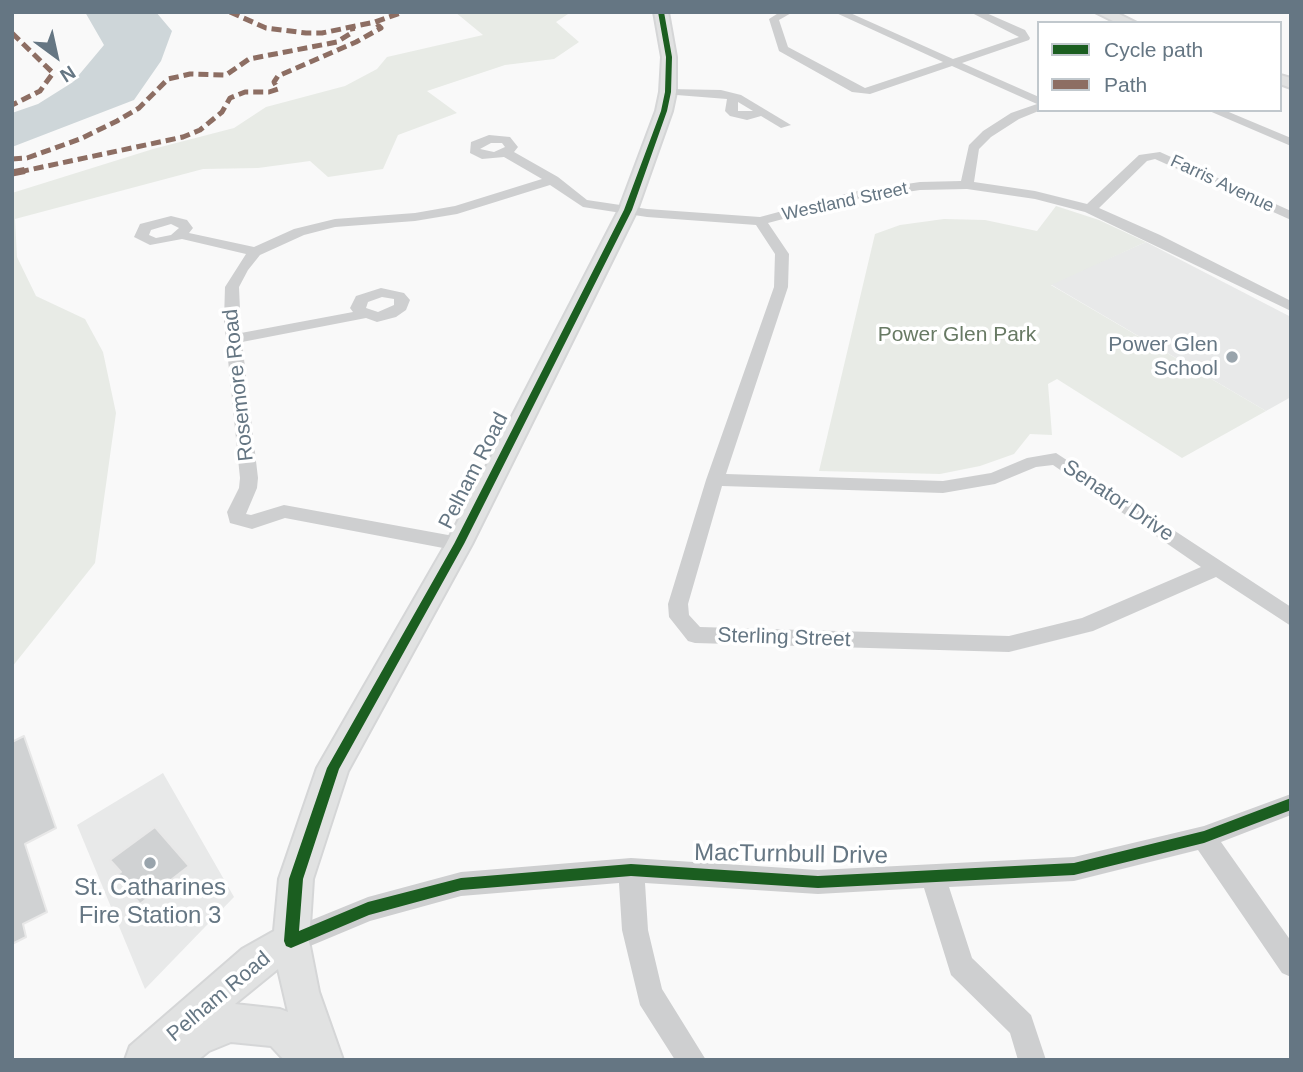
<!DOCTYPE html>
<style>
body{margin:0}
#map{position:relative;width:1303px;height:1072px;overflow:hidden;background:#f9f9f9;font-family:Helvetica,sans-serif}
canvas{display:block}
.frame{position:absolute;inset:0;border:14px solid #657683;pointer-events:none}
.legend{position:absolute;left:1037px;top:21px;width:245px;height:91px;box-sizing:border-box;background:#fff;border:2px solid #c1c8cd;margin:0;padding:9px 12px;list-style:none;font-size:21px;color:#657683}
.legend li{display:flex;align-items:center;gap:14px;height:35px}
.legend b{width:35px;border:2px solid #c1c8cd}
.north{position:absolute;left:21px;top:21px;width:70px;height:70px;-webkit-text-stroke:5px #fff;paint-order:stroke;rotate:147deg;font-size:19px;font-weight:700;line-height:28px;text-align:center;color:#657683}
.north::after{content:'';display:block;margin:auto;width:24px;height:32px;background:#657683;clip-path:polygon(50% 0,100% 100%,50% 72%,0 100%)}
</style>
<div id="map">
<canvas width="1303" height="1072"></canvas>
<div class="frame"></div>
<ul class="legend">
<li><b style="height:9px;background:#1b5e20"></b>Cycle path</li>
<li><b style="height:9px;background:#8d6e63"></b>Path</li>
</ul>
<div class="north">N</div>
</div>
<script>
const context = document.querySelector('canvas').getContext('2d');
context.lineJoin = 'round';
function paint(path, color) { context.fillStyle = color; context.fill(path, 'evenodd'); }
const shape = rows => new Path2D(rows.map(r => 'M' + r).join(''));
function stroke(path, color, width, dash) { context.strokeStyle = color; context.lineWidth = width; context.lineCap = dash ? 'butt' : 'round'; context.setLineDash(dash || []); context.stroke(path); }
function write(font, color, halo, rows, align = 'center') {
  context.font = font + ' Helvetica,sans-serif'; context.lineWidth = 7; context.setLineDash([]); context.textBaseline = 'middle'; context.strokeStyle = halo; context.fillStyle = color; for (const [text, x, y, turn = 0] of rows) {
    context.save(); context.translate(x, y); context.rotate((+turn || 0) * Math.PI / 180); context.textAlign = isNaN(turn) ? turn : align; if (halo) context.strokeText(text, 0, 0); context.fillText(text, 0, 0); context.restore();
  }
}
paint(shape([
 [1146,242,1291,317,1291,397,1266,411,1050,284],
 [163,773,234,897,145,989,77,825]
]), '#e8e9e9');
paint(shape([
 [455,12,571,12,556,22,579,42,554,59,505,65,427,91,457,113,398,135,383,169,328,177,310,161,258,168,203,169,15,219,17,257,36,296,85,319,103,352,116,413,95,563,12,667,12,193,153,149,234,128,266,107,345,86,377,69,387,57,483,35],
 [1056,206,1099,220,1146,242,1051,285,1266,411,1182,458,1057,379,1048,384,1052,435,1030,434,1014,454,980,466,940,474,819,471,875,234,900,225,944,219,985,220,1037,231]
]), '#e8ebe6');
paint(shape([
 [85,12,156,12,172,31,161,61,134,100,12,147,12,113,38,104,73,82,104,45]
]), '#ced6d9');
const building = shape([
 [24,736,56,828,25,844,47,912,23,924,26,937,12,944,12,742,24,736],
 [155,827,189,866,140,904,116,875,121,872,110,860,155,827]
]);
paint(building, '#d0d2d3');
stroke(building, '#e8e8e8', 2);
const secondary = shape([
 [654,12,668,12,676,57,676,92,672,111,637,210,472,544,348,771,313,879,309,941,319,992,343,1060,284,1060,271,1046,231,1042,209,1051,198,1060,125,1060,130,1046,242,949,274,931,279,879,317,768,446,544,619,210,656,111,660,92,662,57,654,12],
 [278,969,288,1012,280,1009,235,1004,278,969],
 [1095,12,1115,12,1137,23,1117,23,1095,12],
 [1280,75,1291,78,1291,88,1280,84,1280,75]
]);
stroke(secondary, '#d5d6d7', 4);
paint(shape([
 [780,12,793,12,779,20,788,47,865,88,943,62,834,12,848,12,953,59,1019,37,970,12,984,12,1025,30,1030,38,1029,40,962,63,1039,97,1039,110,1041,110,1019,119,991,137,979,149,974,182,1035,191,1087,204,1139,155,1160,152,1291,211,1291,220,1155,159,1147,161,1099,208,1160,235,1291,301,1291,311,1085,212,1035,199,967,189,920,190,854,200,768,223,789,254,788,287,726,474,943,481,991,473,1027,458,1056,453,1291,607,1291,626,1216,577,1093,631,1009,652,695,643,688,641,669,617,668,604,706,480,774,287,775,254,756,225,647,217,583,207,550,185,457,214,415,221,335,227,304,235,260,255,248,270,239,287,241,333,353,312,350,308,356,296,381,288,404,293,410,300,406,310,396,317,377,322,366,318,242,342,258,478,257,488,246,514,251,515,284,505,459,537,466,539,469,544,466,549,459,551,285,518,252,529,230,523,227,512,239,488,240,478,224,320,225,287,246,254,182,239,150,245,134,237,140,224,171,216,187,220,193,228,189,233,254,247,294,229,335,219,415,213,455,206,542,179,504,157,482,159,470,153,471,142,489,135,510,137,518,147,514,152,558,177,587,200,647,209,760,217,853,192,920,182,961,181,969,145,983,131,1011,113,1037,104,952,66,870,94,852,92,779,51,769,19,780,12],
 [491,143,502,143,505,147,494,152,480,149,491,143],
 [171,224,179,228,171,235,156,238,149,235,151,230,171,224],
 [382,297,394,299,394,305,378,312,366,308,368,302,382,297],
 [1053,465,1201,567,1082,618,1009,636,700,627,689,615,688,604,722,486,943,493,995,484,1036,467,1053,465],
 [668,89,721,90,741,95,791,125,781,128,761,116,747,120,730,116,725,111,727,99,664,94,662,92,668,89],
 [738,102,753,111,738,111,738,102],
 [1207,110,1224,110,1291,138,1291,146,1207,110],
 [1291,794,1291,815,1221,842,1291,941,1291,977,1282,973,1198,850,1074,881,949,887,972,958,1031,1015,1046,1060,1018,1060,1010,1033,951,975,924,888,818,894,645,883,648,930,662,989,706,1060,675,1060,640,1005,622,930,619,883,461,896,370,921,291,954,282,950,278,941,282,932,368,897,461,872,631,858,818,870,1074,857,1204,826,1291,794]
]), '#cecfd0');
paint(secondary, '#e1e2e2');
stroke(shape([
 [230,12,266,28,306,33,322,33,375,22,403,12],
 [12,33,53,73,40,91,12,105],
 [12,159,27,158,80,139,117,121,139,108,168,79,190,74,226,75,249,59,337,42,353,32,352,27],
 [19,172,183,137,200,130,222,112,230,98,245,92,269,92,278,89,274,82,278,76,356,42,381,28,375,22]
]), '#8d6e63', 5, [10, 5]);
stroke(shape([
 [12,173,27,170]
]), '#8d6e63', 7, [13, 7]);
paint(shape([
 [658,12,664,12,672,57,671,92,667,111,632,210,464,544,339,769,303,879,299,931,368,902,461,878,631,864,818,876,1074,863,1204,831,1291,798,1291,810,1204,843,1074,875,818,888,631,876,461,890,369,915,291,948,286,946,284,941,289,879,327,768,454,544,624,210,661,111,665,92,666,57,658,12]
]), '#1b5e20');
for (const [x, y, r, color] of [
 [1232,357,7,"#99a4ac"],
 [150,863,7,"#99a4ac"]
]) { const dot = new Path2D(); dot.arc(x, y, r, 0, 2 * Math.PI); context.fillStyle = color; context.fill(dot); stroke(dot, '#fff', 2.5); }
write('18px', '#657683', '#fff', [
 ["Farris Avenue",1222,184,25],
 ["Westland Street",845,202,-12]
]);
write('21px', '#687a64', '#fff', [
 ["Power Glen Park",957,335]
]);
write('21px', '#657683', '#fff', [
 ["Power Glen",1218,345],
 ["School",1218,369]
], 'right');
write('21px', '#657683', '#fff', [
 ["Rosemore Road",239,385,-96],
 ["Pelham Road",474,471,-63],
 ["Senator Drive",1118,501,34],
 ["Sterling Street",784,638,2],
 ["Pelham Road",219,997,-40]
]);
write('24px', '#657683', '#fff', [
 ["MacTurnbull Drive",791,855,1]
]);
write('24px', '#657683', '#fff', [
 ["St. Catharines",150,888],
 ["Fire Station 3",150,916]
]);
</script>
